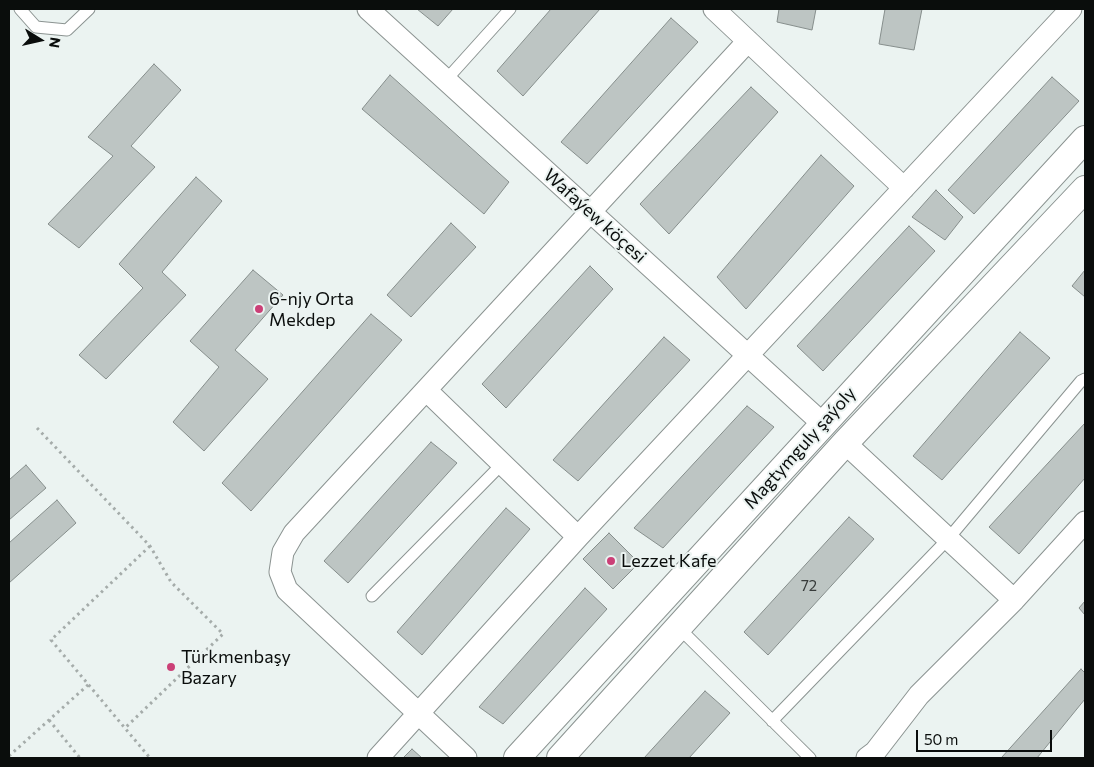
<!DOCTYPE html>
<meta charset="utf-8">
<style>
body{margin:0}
#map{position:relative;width:1094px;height:767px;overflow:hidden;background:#ebf3f1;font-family:Commissioner,sans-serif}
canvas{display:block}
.frame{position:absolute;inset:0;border:10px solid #0a0d0c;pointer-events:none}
.north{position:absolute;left:15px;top:15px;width:50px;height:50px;-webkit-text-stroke:4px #ebf3f1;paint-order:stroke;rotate:100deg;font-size:14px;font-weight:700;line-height:20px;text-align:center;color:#0a0d0c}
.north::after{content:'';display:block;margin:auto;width:18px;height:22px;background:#0a0d0c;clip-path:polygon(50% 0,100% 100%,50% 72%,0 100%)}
.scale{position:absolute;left:916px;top:730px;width:136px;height:22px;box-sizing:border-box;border:2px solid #0a0d0c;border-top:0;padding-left:6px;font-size:15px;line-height:18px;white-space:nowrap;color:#0a0d0c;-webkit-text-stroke:4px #ebf3f1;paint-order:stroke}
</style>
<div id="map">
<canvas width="1094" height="767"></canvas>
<div class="frame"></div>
<div class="north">N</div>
<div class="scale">50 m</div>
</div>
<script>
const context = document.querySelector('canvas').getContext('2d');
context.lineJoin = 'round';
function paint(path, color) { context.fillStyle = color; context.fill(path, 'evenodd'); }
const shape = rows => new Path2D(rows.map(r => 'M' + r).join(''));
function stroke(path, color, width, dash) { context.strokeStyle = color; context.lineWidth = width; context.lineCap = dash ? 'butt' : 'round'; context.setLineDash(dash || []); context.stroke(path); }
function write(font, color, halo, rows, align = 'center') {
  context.font = font + ' Commissioner,sans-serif'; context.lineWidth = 4; context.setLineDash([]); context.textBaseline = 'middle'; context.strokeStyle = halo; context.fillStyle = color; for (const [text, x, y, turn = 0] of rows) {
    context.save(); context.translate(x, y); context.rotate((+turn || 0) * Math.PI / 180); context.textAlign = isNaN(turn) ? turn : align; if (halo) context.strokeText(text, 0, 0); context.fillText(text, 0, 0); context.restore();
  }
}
const building = shape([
 [417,9,453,9,438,26,417,9],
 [551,9,600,9,523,96,497,71,551,9],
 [779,9,816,9,812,30,777,22,779,9],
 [885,9,922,9,914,50,879,44,885,9],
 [671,18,698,42,587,164,561,142,671,18],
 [154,64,181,90,131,146,155,167,79,248,48,224,113,156,88,137,154,64],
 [390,75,509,182,484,214,362,109,390,75],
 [1052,77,1079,101,974,214,948,190,1052,77],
 [751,87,778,112,669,234,640,204,751,87],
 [821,155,854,186,746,309,717,277,821,155],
 [196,177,222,201,162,272,186,295,106,379,79,355,143,288,119,264,196,177],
 [936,190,963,217,945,240,912,217,936,190],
 [451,223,476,247,411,317,387,295,451,223],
 [909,226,935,251,823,371,797,346,909,226],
 [590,266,613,289,506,408,482,384,590,266],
 [253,270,283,295,235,350,268,379,204,451,173,422,219,367,190,341,253,270],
 [1085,270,1085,297,1072,286,1085,270],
 [371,314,402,340,251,511,222,483,371,314],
 [1020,332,1050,358,942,480,913,456,1020,332],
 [664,337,690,360,578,481,553,460,664,337],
 [747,406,774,427,663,548,634,528,747,406],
 [1085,423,1085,478,1019,554,989,527,1085,423],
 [431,442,457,463,348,583,324,561,431,442],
 [26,465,46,488,9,520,9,480,26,465],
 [57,500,76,523,9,583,9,543,57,500],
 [506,508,530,529,422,655,397,632,506,508],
 [849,517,874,539,768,655,744,632,849,517],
 [609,533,639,563,613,589,583,559,609,533],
 [585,588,607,609,503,724,479,707,585,588],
 [1085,601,1085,615,1079,608,1085,601],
 [1081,669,1085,673,1085,699,1037,758,1003,758,1002,757,1081,669],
 [705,691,730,713,689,758,644,758,705,691],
 [412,749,422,758,403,758,412,749]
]);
paint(building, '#bdc5c3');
stroke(building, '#868e8c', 1);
const service = shape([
 [20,9,36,27,67,30,89,9],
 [446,80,510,9],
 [372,596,502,464],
 [679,628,810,758],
 [772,721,948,539,1081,381,1085,379]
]);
const minor = shape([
 [368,9,822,423],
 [714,9,904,188],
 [426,390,578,537],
 [845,443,1014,600],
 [378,758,578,537,1071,9],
 [466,758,287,590,280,572,283,552,294,533,748,41],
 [867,758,875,752,919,695,1014,600,1085,522]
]);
const tertiary = shape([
 [517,758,1085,139],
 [560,758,845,443,1085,189]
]);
stroke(service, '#8b9391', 13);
stroke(minor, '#8b9391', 23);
stroke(tertiary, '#8b9391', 28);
stroke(shape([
 [37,428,150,546,171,582,223,634,126,727],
 [150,546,51,640,150,758],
 [49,720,80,758],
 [9,756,89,684]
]), '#a5acaa', 3, [2.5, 4]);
stroke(service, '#fff', 11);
stroke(minor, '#fff', 21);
stroke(tertiary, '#fff', 26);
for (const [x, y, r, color] of [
 [259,309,5,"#cb4077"],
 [611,561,5,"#cb4077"],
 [171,667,5,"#cb4077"]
]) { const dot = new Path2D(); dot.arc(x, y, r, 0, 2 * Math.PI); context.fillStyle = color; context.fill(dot); stroke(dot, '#ebf3f1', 2); }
write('15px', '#373b3a', null, [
 ["72",809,586]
]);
write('18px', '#0a0d0c', '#ebf3f1', [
 ["Wafaýew köçesi",595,216,42],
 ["Magtymguly şaýoly",800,448,-48]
]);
write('18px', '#0a0d0c', '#ebf3f1', [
 ["6-njy Orta",269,299],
 ["Mekdep",269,320],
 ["Lezzet Kafe",621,561],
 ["Türkmenbaşy",181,657],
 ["Bazary",181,678]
], 'left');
</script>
